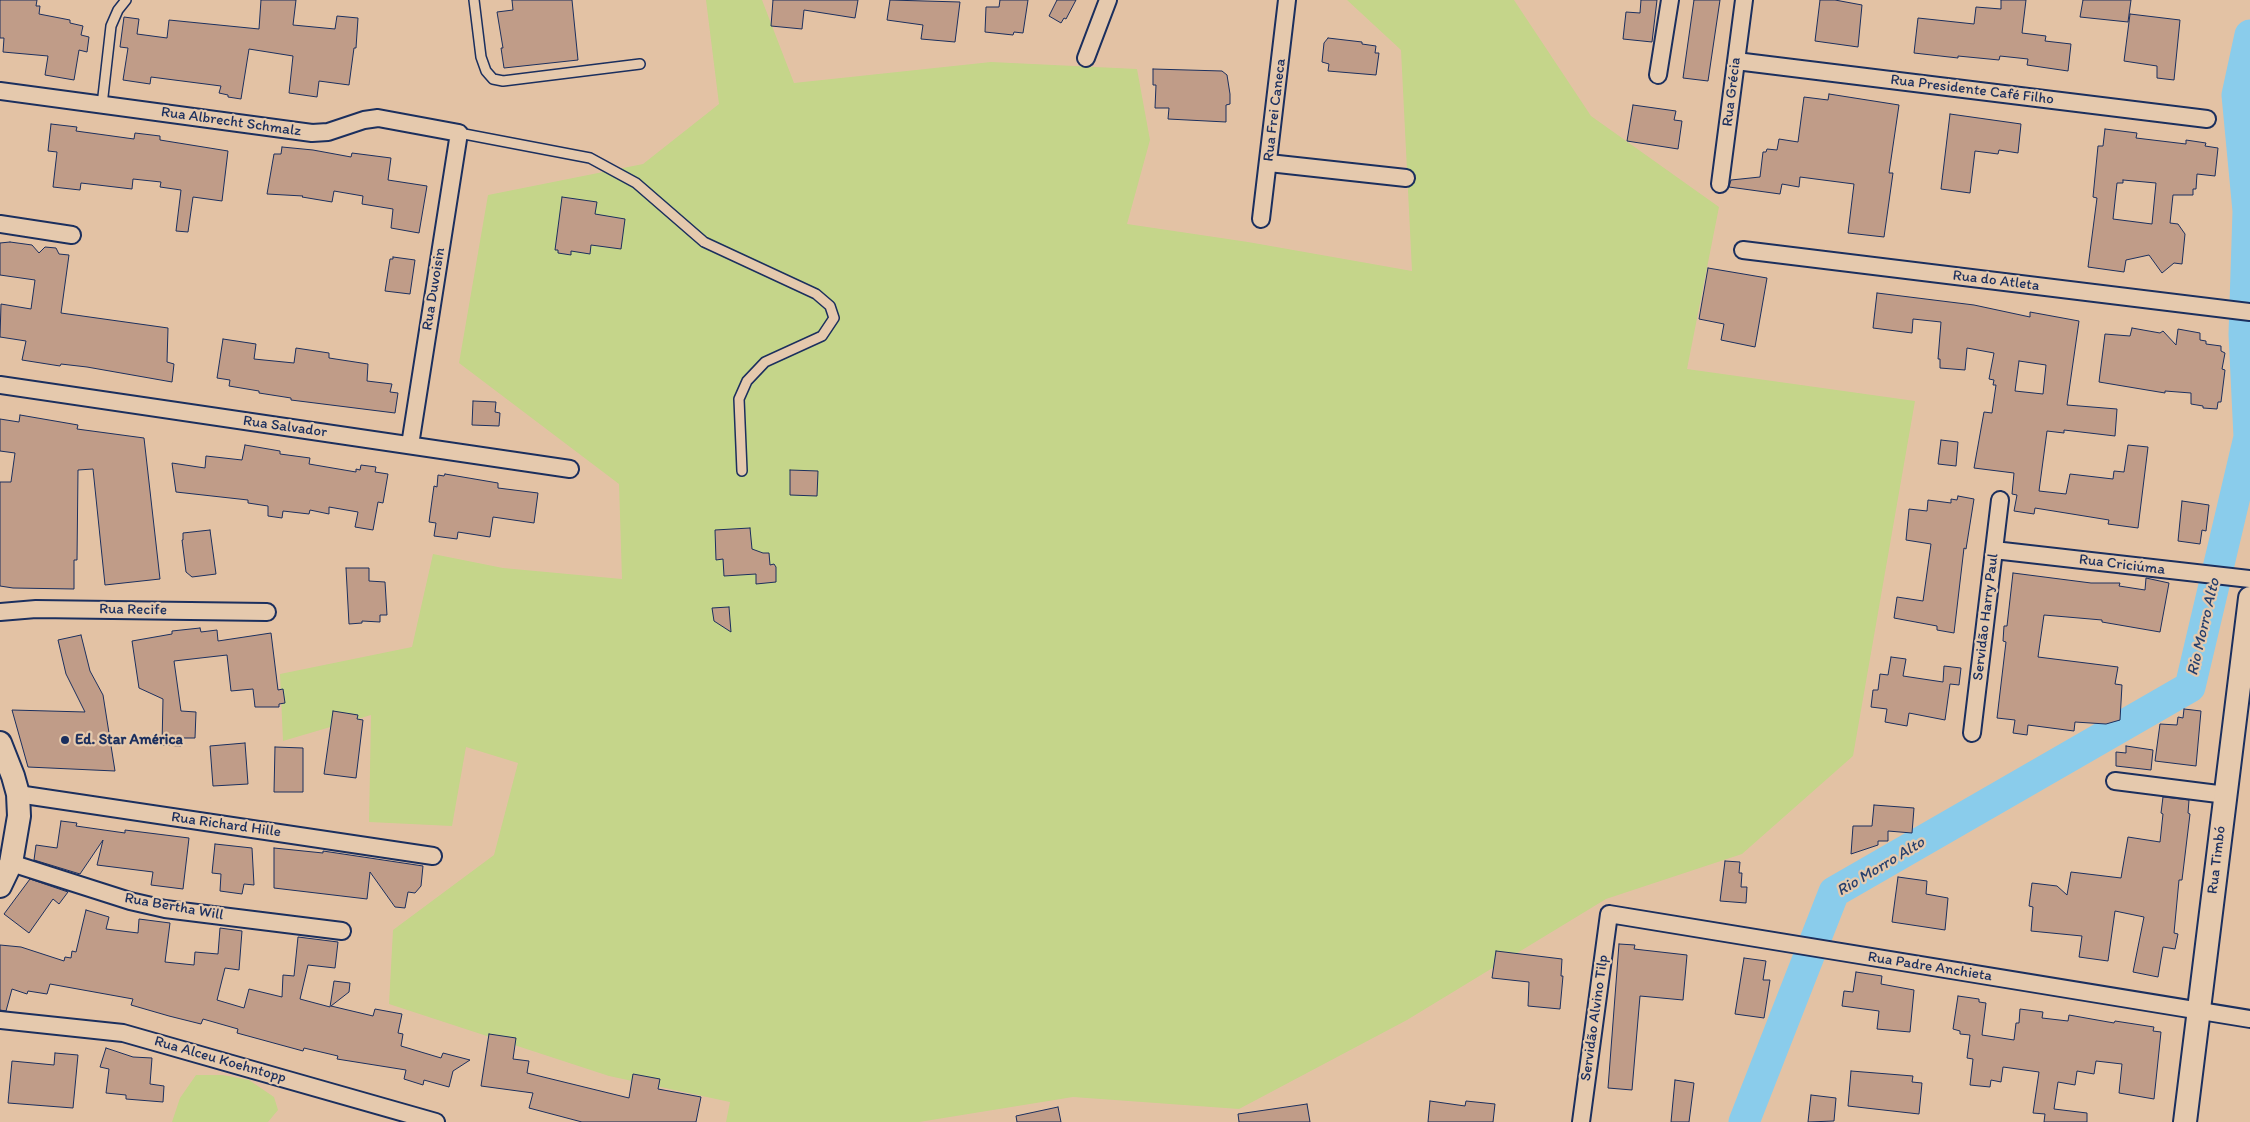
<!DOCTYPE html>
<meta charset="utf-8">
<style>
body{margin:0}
canvas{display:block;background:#e3c2a4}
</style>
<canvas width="2250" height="1122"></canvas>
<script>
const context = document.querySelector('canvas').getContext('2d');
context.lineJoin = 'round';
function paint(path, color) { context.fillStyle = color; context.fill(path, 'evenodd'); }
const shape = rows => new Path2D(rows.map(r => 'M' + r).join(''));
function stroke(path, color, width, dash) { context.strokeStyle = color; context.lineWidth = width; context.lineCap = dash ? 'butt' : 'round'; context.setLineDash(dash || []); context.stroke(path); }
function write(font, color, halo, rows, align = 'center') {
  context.font = font + ' Itim,sans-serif'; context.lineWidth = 4.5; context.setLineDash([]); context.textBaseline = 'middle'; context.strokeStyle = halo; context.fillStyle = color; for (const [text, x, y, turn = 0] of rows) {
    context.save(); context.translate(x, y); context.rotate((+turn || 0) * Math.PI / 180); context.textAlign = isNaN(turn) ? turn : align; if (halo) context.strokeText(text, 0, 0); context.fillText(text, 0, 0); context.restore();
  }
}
paint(shape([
 [706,0,762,0,794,83,991,62,1137,69,1150,140,1127,224,1248,242,1412,271,1401,50,1347,0,1514,0,1591,116,1719,207,1687,369,1915,401,1853,756,1742,854,1606,899,1407,1020,1239,1109,1073,1097,919,1122,726,1122,730,1102,609,1076,389,1004,393,930,494,855,518,763,466,747,452,826,369,822,371,715,283,741,280,674,412,647,433,554,503,568,622,579,619,484,459,363,488,195,643,164,719,104],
 [196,1075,223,1075,249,1080,274,1097,278,1110,268,1122,172,1122,180,1098]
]), '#c5d58a');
stroke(shape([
 [1744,1122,1834,892,2190,687,2249,437,2244,334,2248,211,2237,95,2250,35]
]), '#8acceb', 31);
const building = shape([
 [0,0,37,0,36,6,40,6,39,14,70,20,70,23,83,26,81,35,89,37,87,52,79,50,74,80,45,75,48,56,3,52,4,38,0,38,0,0],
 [261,0,296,0,293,25,335,29,337,16,358,18,356,48,354,48,349,85,319,81,317,97,289,93,293,56,249,49,241,99,228,97,228,95,219,93,221,86,151,77,150,84,123,80,128,48,120,47,124,17,139,19,137,34,167,38,169,20,259,29,261,0],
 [512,0,572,0,578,60,504,68,501,48,503,48,497,12,513,10,512,0],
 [773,0,858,0,855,18,804,10,802,29,771,26,773,0],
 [890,0,960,2,955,42,921,39,923,25,887,20,890,0],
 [1000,0,1028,0,1023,33,1014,32,1013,35,985,32,986,7,999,7,1000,0],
 [1057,0,1076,0,1066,19,1064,18,1061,23,1049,16,1057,0],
 [1641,0,1657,0,1652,42,1623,39,1626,12,1640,13,1641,0],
 [1694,0,1720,0,1708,81,1683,78,1694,0],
 [1820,0,1835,0,1862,5,1858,47,1815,41,1820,0],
 [2001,0,2026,0,2022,33,2046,36,2045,41,2071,44,2068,71,2027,65,2028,59,2000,56,1999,60,1958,56,1958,58,1914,53,1918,18,1974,24,1976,7,2001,9,2001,0],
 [2083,0,2131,0,2128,22,2080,17,2083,0],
 [2130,14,2180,20,2174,80,2157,78,2157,66,2124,61,2130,14],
 [1328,38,1362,42,1362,44,1376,46,1375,53,1379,53,1376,75,1328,71,1329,64,1322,62,1324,43,1328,38],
 [1153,69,1222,71,1227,75,1230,94,1230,104,1226,105,1226,122,1168,119,1169,108,1155,108,1156,85,1153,85,1153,69],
 [1829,94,1899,105,1889,173,1893,173,1884,237,1848,233,1854,184,1800,177,1799,187,1782,184,1780,194,1729,187,1731,180,1760,177,1763,152,1766,152,1767,149,1777,150,1779,139,1798,142,1804,97,1828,100,1829,94],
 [1633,105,1676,111,1674,120,1682,121,1678,149,1627,141,1633,105],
 [1950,114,2021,124,2018,153,1999,150,1998,154,1975,151,1970,193,1941,189,1950,114],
 [51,124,77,127,76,131,134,139,135,133,160,136,160,140,228,151,222,201,193,197,188,232,176,231,181,190,160,187,161,182,133,179,132,189,81,183,80,190,53,187,57,152,48,151,51,124],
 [2105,129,2137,133,2136,138,2186,144,2186,140,2206,143,2205,146,2218,148,2215,176,2197,174,2196,189,2193,189,2193,195,2173,195,2170,223,2178,224,2185,234,2182,264,2174,263,2162,273,2149,255,2126,260,2124,272,2088,267,2097,198,2093,197,2098,146,2103,146,2105,129],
 [2123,180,2156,183,2152,224,2113,219,2117,183,2123,183,2123,180],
 [282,147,313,150,351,157,352,153,391,158,388,180,427,186,419,233,391,228,393,209,362,204,363,196,334,191,332,202,302,197,303,196,267,194,274,154,281,154,282,147],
 [562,197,597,202,595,214,625,219,621,249,591,245,590,254,571,251,571,255,558,253,558,250,555,250,562,197],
 [10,242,32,245,39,253,45,247,56,248,59,254,69,255,61,313,168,328,167,362,174,364,172,382,87,367,61,364,60,366,22,360,26,341,0,337,1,304,31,309,35,280,0,275,0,243,10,242],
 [393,257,415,260,410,294,385,291,390,259,393,259,393,257],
 [1708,268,1767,278,1755,347,1721,340,1724,324,1699,319,1708,268],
 [1877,293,1974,305,2030,317,2030,312,2079,321,2067,405,2117,409,2115,436,2064,430,2064,433,2047,431,2039,491,2066,494,2070,474,2113,479,2114,471,2124,472,2128,445,2148,447,2138,528,2108,524,2109,520,2035,508,2034,514,2014,511,2017,495,2012,494,2014,473,1974,468,1984,412,1992,413,1996,385,1993,385,1994,380,1989,379,1994,353,1967,348,1965,370,1940,368,1940,359,1938,359,1941,322,1913,319,1912,333,1873,328,1877,293],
 [2019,361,2046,365,2043,394,2015,391,2019,361],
 [2132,328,2160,333,2163,331,2176,345,2178,329,2200,333,2200,340,2206,341,2206,344,2221,346,2221,351,2225,353,2222,369,2225,370,2221,402,2218,402,2217,409,2203,408,2203,406,2191,404,2191,393,2165,391,2165,393,2099,382,2105,334,2130,336,2132,328],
 [223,339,256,344,254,359,294,363,296,348,329,353,329,358,368,364,367,381,392,384,390,392,398,393,395,413,291,400,291,398,259,393,259,391,229,386,230,380,217,378,223,339],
 [473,401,496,402,495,412,500,413,499,426,472,425,473,401],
 [20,415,78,425,77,429,144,438,160,579,105,585,93,469,78,470,77,560,74,560,74,589,13,588,0,586,0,482,11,482,15,453,0,451,0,419,19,422,20,415],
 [1941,440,1958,442,1956,466,1938,464,1941,440],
 [245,445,280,451,280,454,310,458,309,464,356,472,356,469,360,470,361,465,376,467,375,472,388,474,383,503,378,502,373,530,355,527,358,512,329,507,329,514,310,510,309,514,283,511,282,518,268,516,268,506,248,503,248,500,176,492,172,463,205,468,206,456,242,460,245,445],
 [790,470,818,471,817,496,790,495,790,470],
 [445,474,498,483,498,488,538,493,534,523,493,517,490,537,458,532,457,539,434,536,436,523,429,522,434,486,437,487,438,475,444,476,445,474],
 [1958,496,1974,499,1966,549,1964,548,1954,633,1937,630,1937,626,1894,618,1897,597,1923,601,1931,544,1906,540,1909,509,1927,511,1928,500,1951,503,1951,499,1957,500,1958,496],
 [2182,501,2209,505,2206,531,2202,530,2200,544,2178,541,2182,501],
 [750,528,752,549,763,553,769,553,770,565,774,564,776,567,776,582,756,584,756,574,724,576,723,559,716,560,715,530,750,528],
 [210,530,216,574,192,577,186,572,182,540,183,540,183,533,210,530],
 [346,568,369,568,369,581,385,582,387,615,380,615,380,622,362,621,362,623,349,624,346,568],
 [2013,573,2091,583,2120,583,2119,586,2145,590,2146,578,2169,583,2160,632,2102,622,2102,620,2044,615,2038,657,2118,667,2115,684,2122,685,2120,720,2106,724,2075,722,2074,731,2028,725,2027,735,2013,733,2015,720,1997,718,2006,642,2003,641,2004,626,2007,626,2013,573],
 [729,607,731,632,714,621,712,608,729,607],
 [200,628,201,632,217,630,218,641,271,633,278,690,283,689,285,703,279,704,279,707,255,707,253,689,231,691,227,655,174,661,181,711,196,712,195,738,181,738,181,746,162,745,163,699,139,688,132,641,172,634,172,631,200,628],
 [81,635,90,671,103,695,115,771,28,767,12,710,85,712,66,674,58,640,81,635],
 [1891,657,1906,659,1903,676,1943,682,1944,666,1961,668,1959,685,1950,684,1945,720,1909,713,1907,726,1885,722,1887,709,1871,707,1873,690,1878,690,1880,674,1888,675,1891,657],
 [2184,709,2201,711,2196,766,2155,761,2160,724,2177,725,2178,717,2183,718,2184,709],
 [333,711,358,715,357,719,363,720,356,778,324,774,333,711],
 [245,743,248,784,213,786,210,746,245,743],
 [2126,746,2153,750,2151,770,2116,766,2116,752,2126,753,2126,746],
 [275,747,303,748,303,792,274,792,275,747],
 [2163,797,2189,800,2188,813,2190,814,2182,880,2179,880,2174,933,2178,934,2175,949,2163,947,2158,977,2133,972,2144,917,2115,911,2108,961,2079,957,2082,936,2031,931,2033,907,2029,906,2032,883,2057,886,2067,895,2071,872,2121,878,2128,837,2160,842,2163,814,2161,813,2163,797],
 [1874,805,1914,808,1912,833,1888,831,1888,841,1878,841,1878,845,1851,854,1853,826,1872,826,1874,805],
 [61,821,77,823,76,826,125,833,125,830,189,838,183,889,151,885,153,872,97,865,103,840,80,874,34,860,36,845,57,848,61,821],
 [215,844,252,848,254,885,244,884,242,894,220,891,221,874,212,873,215,844],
 [274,848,323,853,323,851,423,866,421,886,415,893,408,892,405,908,395,907,370,872,367,899,274,888,274,848],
 [1725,861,1740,862,1739,873,1742,873,1741,887,1747,887,1746,903,1720,901,1725,861],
 [1898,877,1927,881,1926,894,1948,898,1945,930,1892,922,1898,877],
 [30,879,68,892,59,904,53,899,29,933,4,914,30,879],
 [86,910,109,917,106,929,138,933,139,919,170,923,165,962,194,965,195,952,218,954,220,928,242,931,239,970,225,968,217,1000,244,1008,249,989,282,997,283,975,294,976,298,937,338,942,335,968,308,965,300,999,330,1007,334,981,350,983,349,992,331,1006,373,1016,375,1009,402,1014,398,1033,403,1034,401,1046,441,1058,443,1053,470,1060,453,1071,449,1087,424,1080,423,1085,404,1079,406,1070,337,1059,338,1056,304,1048,303,1051,237,1033,238,1029,203,1019,201,1024,169,1016,131,1005,133,999,50,984,47,994,28,991,27,994,12,989,6,1011,0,1010,0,945,21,947,64,961,65,957,71,958,72,951,76,952,86,910],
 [1619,944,1635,945,1634,949,1687,955,1683,1000,1640,996,1632,1090,1608,1088,1619,944],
 [1496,951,1562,959,1561,976,1563,976,1560,1009,1528,1006,1529,982,1492,978,1496,951],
 [1744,958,1766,961,1763,980,1770,980,1764,1018,1735,1014,1744,958],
 [1856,972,1882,976,1881,984,1914,990,1910,1032,1877,1029,1879,1011,1842,1006,1844,991,1853,992,1856,972],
 [1958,996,1979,999,1979,1002,1986,1003,1982,1035,2014,1040,2016,1023,2019,1023,2020,1009,2043,1012,2042,1018,2068,1021,2069,1015,2114,1023,2115,1021,2154,1027,2153,1031,2161,1032,2154,1099,2119,1093,2122,1064,2096,1061,2094,1074,2077,1071,2075,1085,2058,1082,2054,1109,2087,1113,2087,1122,2044,1122,2045,1114,2033,1113,2039,1072,2003,1067,2001,1082,1991,1080,1990,1087,1970,1085,1973,1059,1967,1058,1970,1035,1960,1034,1960,1031,1953,1029,1958,996],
 [489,1034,516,1038,513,1059,529,1061,527,1073,629,1098,633,1074,660,1079,658,1089,701,1097,696,1122,582,1122,529,1108,533,1093,481,1086,489,1034],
 [106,1048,133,1057,152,1058,150,1084,164,1086,163,1102,126,1099,126,1095,106,1093,109,1069,100,1067,106,1048],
 [55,1053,78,1055,73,1108,8,1103,12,1061,54,1065,55,1053],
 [1851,1071,1913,1076,1912,1082,1922,1083,1919,1114,1848,1106,1851,1071],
 [1675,1080,1694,1083,1689,1122,1671,1122,1675,1080],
 [1811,1095,1836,1098,1834,1121,1808,1122,1811,1095],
 [1430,1101,1465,1106,1466,1101,1495,1104,1493,1122,1428,1122,1430,1101],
 [1307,1104,1310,1122,1239,1122,1238,1114,1307,1104],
 [1058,1107,1061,1122,1017,1122,1016,1116,1058,1107]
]);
paint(building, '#c09c88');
stroke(building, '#1b2f5e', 1);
const lane = shape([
 [474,0,481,57,486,71,493,79,503,81,640,64],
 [102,105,111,26,118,10,126,0],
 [459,133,590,158,636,183,704,242,816,294,830,306,834,318,822,336,765,362,747,381,739,399,742,471]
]);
const street = shape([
 [1086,58,1108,0],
 [1736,61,2207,119],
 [1658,75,1670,0],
 [0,91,312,133,328,132,364,120,378,118,459,133,410,445],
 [1269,163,1406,178],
 [1720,184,1744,0],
 [1261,219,1287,0],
 [0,224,72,235],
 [1743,250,2250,312],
 [0,385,570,469],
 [1994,550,2250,579],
 [0,612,36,609,267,612],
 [1972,733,2000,500],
 [2115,781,2226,795],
 [18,794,433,856],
 [11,863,130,901,165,909,342,931],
 [0,1020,123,1033,436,1122],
 [1581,1122,1609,914,2250,1019]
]);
const secondary = shape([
 [0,743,13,776,18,794,19,816,11,863,0,886],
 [2185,1122,2250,598]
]);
stroke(lane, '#1b2f5e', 12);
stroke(street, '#1b2f5e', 20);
stroke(secondary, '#1b2f5e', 26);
stroke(lane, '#e5c9ad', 9);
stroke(street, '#e5c9ad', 16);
stroke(secondary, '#e5c9ad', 22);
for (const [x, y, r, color] of [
 [65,740,5,"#1b2f5e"]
]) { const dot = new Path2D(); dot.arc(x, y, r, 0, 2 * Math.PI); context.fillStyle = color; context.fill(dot); stroke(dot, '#e5c9ad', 2); }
write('15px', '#1b2f5e', '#e5c9ad', [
 ["Rua Presidente Café Filho",1972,90,7],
 ["Rua Grécia",1732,92,-83],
 ["Rua Frei Caneca",1275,110,-83],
 ["Rua Albrecht Schmalz",231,122,8],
 ["Rua do Atleta",1996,281,7],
 ["Rua Duvoisin",434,289,-81],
 ["Rua Salvador",285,427,8],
 ["Rua Criciúma",2122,565,7],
 ["Rua Recife",133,610,1],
 ["Servidão Harry Paul",1986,617,-83],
 ["Rua Richard Hille",226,825,8],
 ["Rua Timbó",2217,860,-83],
 ["Rua Bertha Will",174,907,10],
 ["Rua Padre Anchieta",1930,967,9],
 ["Servidão Alvino Tilp",1595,1018,-82],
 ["Rua Alceu Koehntopp",220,1060,16]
]);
write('bold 15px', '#1b2f5e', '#e5c9ad', [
 ["Ed. Star América",75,740]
], 'left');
write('italic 16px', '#263f6c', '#e5c9ad', [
 ["Rio Morro Alto",2204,627,-77],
 ["Rio Morro Alto",1881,867,-31]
]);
</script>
